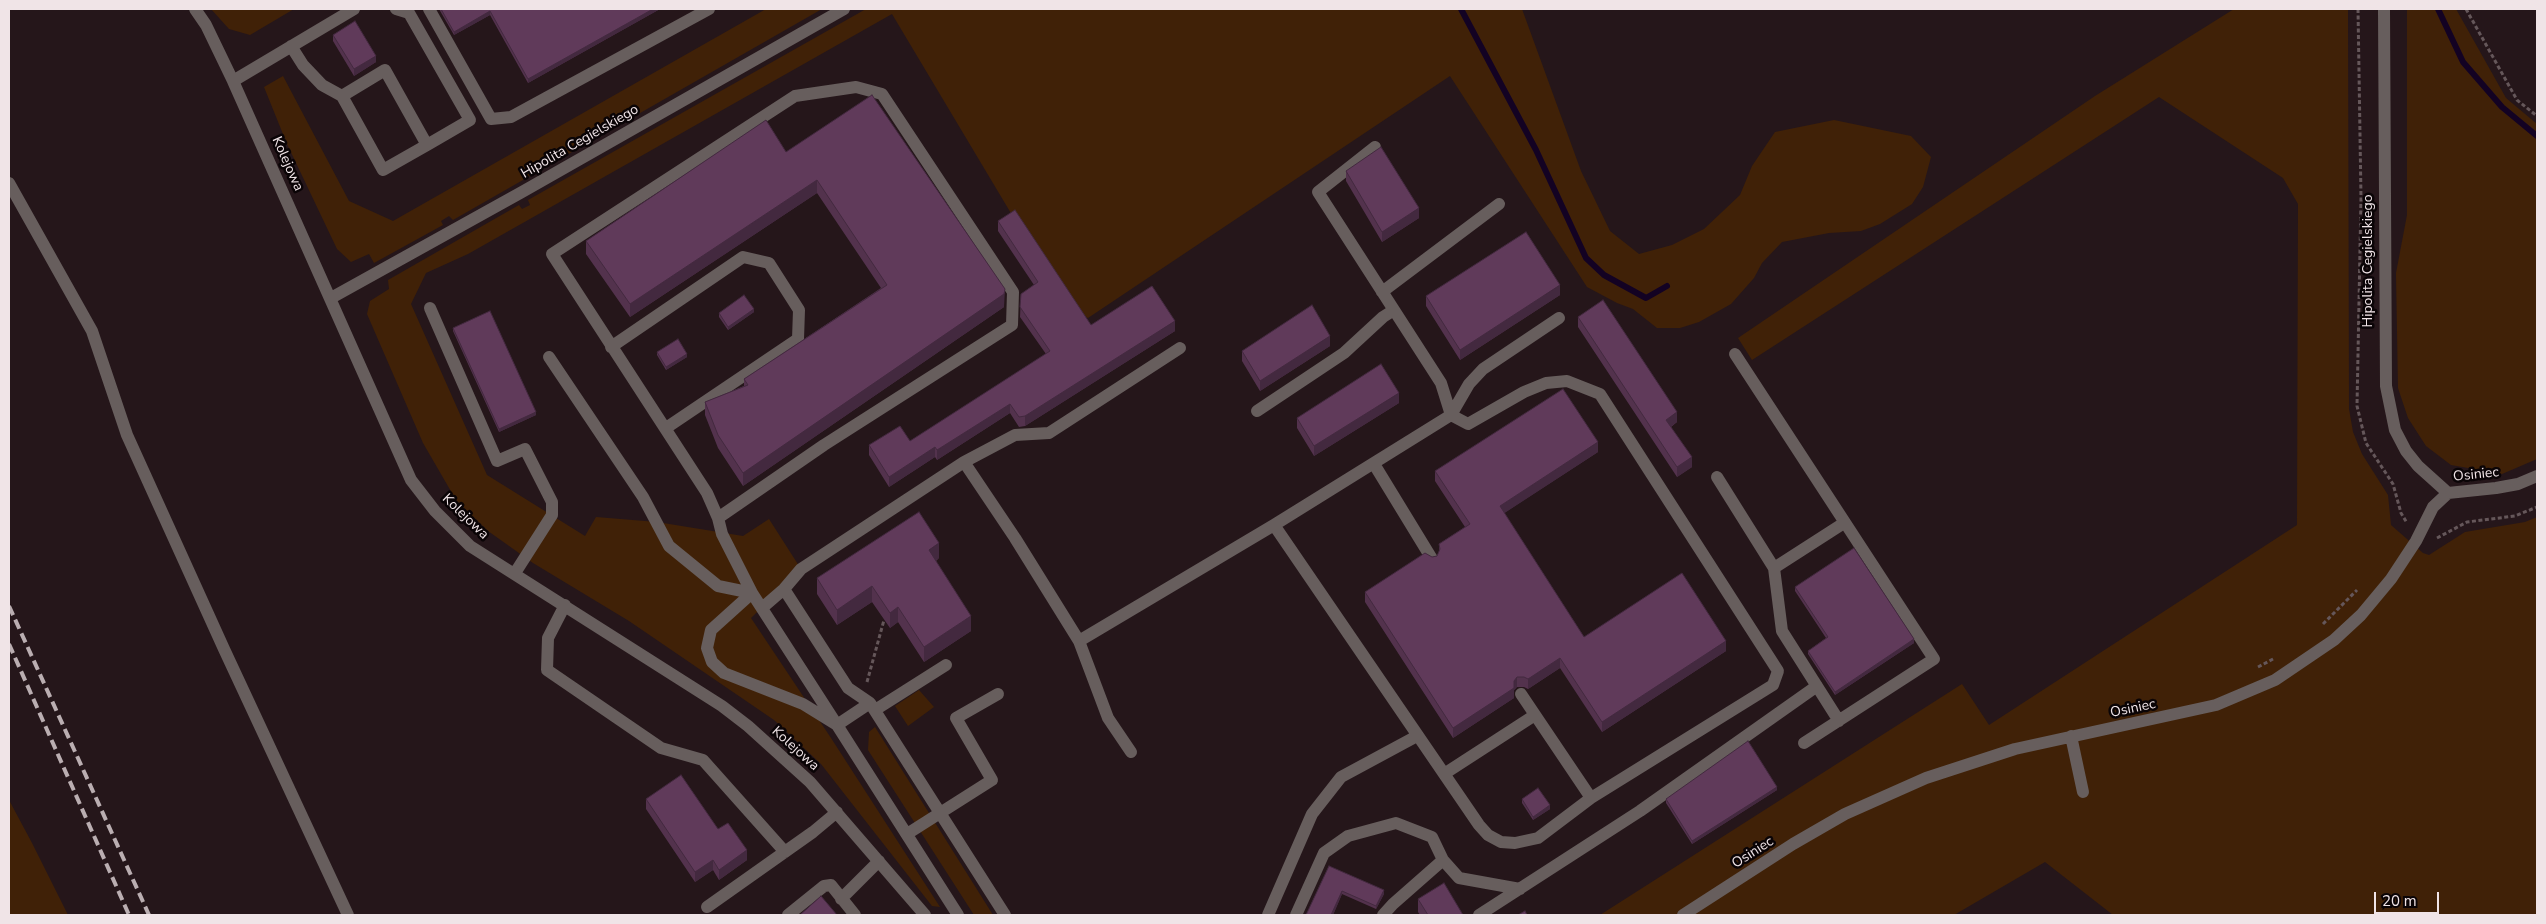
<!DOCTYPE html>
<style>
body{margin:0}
#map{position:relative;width:2546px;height:924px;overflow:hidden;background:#25161a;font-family:"Nunito Sans",sans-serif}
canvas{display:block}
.frame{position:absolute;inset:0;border:10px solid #f0e4e7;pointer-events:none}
.scale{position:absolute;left:2374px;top:892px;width:65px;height:22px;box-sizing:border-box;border:2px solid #f0e4e7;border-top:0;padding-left:6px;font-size:15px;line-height:18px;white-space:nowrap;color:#f0e4e7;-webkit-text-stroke:4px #0a0406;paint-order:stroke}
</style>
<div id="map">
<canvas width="2546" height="924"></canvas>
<div class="frame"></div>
<div class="scale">20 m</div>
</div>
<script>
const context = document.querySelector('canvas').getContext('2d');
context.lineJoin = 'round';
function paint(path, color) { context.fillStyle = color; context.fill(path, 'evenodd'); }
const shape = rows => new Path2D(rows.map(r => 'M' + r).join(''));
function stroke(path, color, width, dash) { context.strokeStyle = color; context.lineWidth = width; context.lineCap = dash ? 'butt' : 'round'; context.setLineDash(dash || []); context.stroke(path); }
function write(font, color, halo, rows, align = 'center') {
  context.font = font + ' "Nunito Sans",sans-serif'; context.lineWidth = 5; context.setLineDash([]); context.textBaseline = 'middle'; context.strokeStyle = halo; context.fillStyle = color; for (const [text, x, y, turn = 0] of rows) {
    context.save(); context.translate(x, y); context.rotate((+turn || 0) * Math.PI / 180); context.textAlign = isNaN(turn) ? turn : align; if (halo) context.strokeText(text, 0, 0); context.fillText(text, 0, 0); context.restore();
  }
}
paint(shape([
 [211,9,294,9,250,35,229,29],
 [766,9,822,9,453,220,449,216,441,221,443,225,374,263,369,254,351,262,337,249,287,144,264,87,283,76,349,201,393,221],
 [866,9,1522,9,1581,171,1610,231,1639,254,1672,245,1704,229,1740,195,1752,166,1775,132,1834,120,1911,136,1931,157,1923,187,1912,204,1880,224,1861,231,1829,233,1782,242,1762,263,1754,278,1731,304,1699,322,1680,328,1657,328,1633,309,1617,303,1587,287,1450,76,1088,318,1076,311,1015,220,892,14,468,254,426,273,411,304,487,475,585,536,596,517,657,522,743,536,769,519,801,569,751,618,831,738,940,907,932,906,821,764,774,720,629,621,533,563,488,531,456,500,423,443,367,314,370,301,389,289,388,280,519,205,522,209,530,205,528,200],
 [2234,9,2348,9,2349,409,2353,432,2362,454,2388,495,2391,525,2423,553,2429,555,2465,532,2525,522,2537,517,2537,915,2113,915,2045,862,1954,915,1600,915,1962,684,1989,725,2297,525,2298,204,2283,178,2159,97,1752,360,1738,338,2095,96],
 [2407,9,2456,9,2506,98,2537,124,2537,459,2502,474,2451,465,2426,446,2408,418,2398,388,2396,273,2407,215],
 [919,690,934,707,908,726,895,706],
 [875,727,993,915,974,915,868,750,869,732],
 [9,800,32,843,68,915,9,915]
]), '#402107');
stroke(shape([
 [1461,9,1536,150,1586,258,1604,275,1646,298,1667,286],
 [2438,9,2463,62,2502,107,2537,136]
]), '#130223', 6);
stroke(shape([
 [2358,9,2361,198,2357,406,2366,443,2393,484,2401,513,2407,523],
 [2466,9,2517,100,2537,116],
 [2437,538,2467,522,2515,516,2537,507],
 [2323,624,2357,590],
 [2258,667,2275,658],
 [867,682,884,620]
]), '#65575a', 3, [4, 2.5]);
stroke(shape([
 [195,9,206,25,233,81,411,480,435,511,470,546,722,706,748,726,810,782,925,915],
 [396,9,409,13,470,120,427,145],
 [429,9,491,119,511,117,709,9],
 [2384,9,2386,386,2395,430,2406,451,2418,466,2448,493],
 [291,46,303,65,322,85,342,96,383,170,427,145,385,70,342,96],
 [233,81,354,9],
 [1375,147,1318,192,1441,383,1451,415],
 [9,183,92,331,127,435,224,649,348,915],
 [1382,292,1499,204],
 [331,298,522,192,844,9],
 [430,308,497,461,525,449,552,502,552,515,515,573],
 [611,347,743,257,769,263,799,310,798,339,666,428],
 [1735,354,1934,659,1804,743],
 [549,357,643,497,669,546,718,586,752,593],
 [1257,411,1344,353,1383,317,1394,310],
 [1451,415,1469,384,1483,369,1559,318],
 [964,462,1015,538,1079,641,1108,718,1131,752],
 [1374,464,1432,559],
 [1717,477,1774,568],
 [718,518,824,445,1012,325,1013,292,882,94,856,87,795,96,552,254,707,493,718,518,722,534,752,593,837,725,803,704,724,673,712,662,707,648,711,630,752,593],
 [784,589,848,688,870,703],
 [565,605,548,638,547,670,661,748,703,760,785,852],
 [762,608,784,589,801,569,964,462,1015,435,1049,433,1180,348],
 [1079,641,1274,525,1451,415,1468,424,1524,392,1546,383,1567,381,1600,394,1778,671,1773,685,1591,798,1538,838,1515,843,1501,842,1488,835,1479,825,1274,525],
 [1521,694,1591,798],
 [875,710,946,665],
 [1839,721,1782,631,1774,568,1844,523],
 [2071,736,2083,792],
 [1444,774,1535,715],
 [907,834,992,780,956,718,998,694],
 [841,899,879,861],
 [707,907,813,832,837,812],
 [788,915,824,886,831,885,855,915],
 [958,915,837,725,870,703,1005,915],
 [1268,915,1312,814,1341,777,1417,736],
 [1296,915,1324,853,1348,836,1396,823,1432,837,1443,860,1459,878,1520,889],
 [1383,915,1393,904,1443,860],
 [1479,915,1640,811,1817,686],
 [1683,915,1793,844,1845,814,1926,778,2015,749,2216,705,2275,680,2334,640,2361,615,2391,579,2416,541,2433,507,2448,493,2496,488,2518,484,2537,476]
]), '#675e5d', 12);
stroke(shape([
 [9,606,149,915],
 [9,644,129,915]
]), '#baaeb1', 4, [10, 5]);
paint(shape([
 [439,9,660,9,528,83,490,15,454,35],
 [333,35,376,62,354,76,333,41],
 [786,152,1004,307,743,486,718,448,705,415,705,402,744,386,744,379,881,288,817,193,630,317,586,254,586,241],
 [1346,171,1419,218,1382,242,1346,181],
 [998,221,1091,325,1175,331,1025,426,1019,427,1010,413,937,460,935,457,889,487,869,455,869,445,910,441,1046,354,1020,317,1021,294,1034,285,998,231],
 [1560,295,1460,360,1426,306,1426,296],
 [754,312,728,330,719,317,719,313],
 [1578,317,1677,422,1671,427,1692,467,1677,477,1578,327],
 [453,328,536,415,499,432,453,331],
 [1330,346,1260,391,1242,361,1242,351],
 [657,352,687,357,666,370,657,355],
 [1399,403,1314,456,1297,428,1297,418],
 [1598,452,1504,513,1584,637,1726,651,1602,732,1560,668,1528,689,1524,687,1517,687,1514,690,1514,698,1453,738,1365,602,1365,592,1432,557,1437,556,1439,552,1439,544,1465,527,1435,481,1435,471],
 [939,558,936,561,971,631,924,662,898,622,890,628,872,602,837,625,817,594,817,578],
 [1795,587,1914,643,1835,695,1808,654,1808,651,1826,638,1795,591],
 [1777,790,1692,844,1666,803,1666,799],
 [646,799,718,829,747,860,719,880,713,870,695,882,646,809],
 [1522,799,1550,809,1533,820,1522,803],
 [1329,866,1384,894,1376,909,1342,894,1333,915,1306,915],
 [1418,899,1463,915,1420,915,1418,912]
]), '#53324d');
paint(shape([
 [653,9,660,9,528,83,528,79],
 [490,11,490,15,454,35,454,32],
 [376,56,376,62,354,76,354,69],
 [817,180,817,193,630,317,630,304],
 [1419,208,1419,218,1382,242,1382,232],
 [1560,285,1560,295,1460,360,1460,350],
 [1005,289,1004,307,743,486,743,473],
 [754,309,754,312,728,330,728,327],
 [1175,321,1175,331,1025,426,1025,416],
 [1330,336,1330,346,1260,391,1260,381],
 [687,354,687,357,666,370,666,367],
 [1399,393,1399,403,1314,456,1314,446],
 [1010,404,1010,413,937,460,937,450],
 [536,412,536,415,499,432,499,429],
 [1677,412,1677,422,1666,430,1666,420],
 [1598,442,1598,452,1500,516,1500,506],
 [935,447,935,457,889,487,889,477],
 [1692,457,1692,467,1677,477,1677,467],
 [939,543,939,558,929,565,929,550],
 [872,586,872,602,837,625,837,610],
 [898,607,898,622,890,628,890,613],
 [971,616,971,631,924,662,924,647],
 [1914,639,1914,643,1835,695,1835,692],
 [1726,641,1726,651,1602,732,1602,722],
 [1560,658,1560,668,1528,689,1528,679],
 [1517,677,1517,687,1514,690,1514,698,1453,738,1453,728,1514,681],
 [1777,787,1777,790,1692,844,1692,841],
 [1550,805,1550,809,1533,820,1533,817],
 [747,850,747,860,719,880,719,870],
 [713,860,713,870,695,882,695,872],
 [1384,890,1384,894,1376,909,1376,906],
 [1342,891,1342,894,1333,915,1331,915]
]), '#43293f');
const building = shape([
 [441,9,653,9,528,79,490,11,454,32,441,9],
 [355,21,376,56,354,69,333,35,355,21],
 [872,95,1005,289,1004,294,743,473,718,435,705,402,748,385,744,379,887,285,817,180,630,304,586,241,766,120,786,152,872,95],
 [1381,147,1419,208,1382,232,1346,171,1381,147],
 [1015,210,1091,325,1152,286,1175,321,1025,416,1019,417,1010,404,937,450,935,447,889,477,869,445,900,426,910,441,1050,351,1020,307,1021,294,1038,282,998,221,1015,210],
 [1526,232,1560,285,1460,350,1426,296,1526,232],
 [744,295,754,309,728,327,719,313,744,295],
 [1603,300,1677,412,1666,420,1692,457,1677,467,1578,317,1603,300],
 [1312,305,1330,336,1260,381,1242,351,1312,305],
 [490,311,536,412,499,429,453,328,490,311],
 [678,339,687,354,666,367,657,352,678,339],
 [1381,364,1399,393,1314,446,1297,418,1381,364],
 [1563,389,1598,442,1500,506,1584,637,1682,573,1726,641,1602,722,1560,658,1528,679,1524,677,1517,677,1514,681,1514,688,1453,728,1365,592,1425,553,1432,557,1437,556,1440,549,1439,544,1470,524,1435,471,1563,389],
 [919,512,939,543,929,550,971,616,924,647,898,607,890,613,872,586,837,610,817,578,919,512],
 [1854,548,1914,639,1835,692,1808,651,1828,637,1795,587,1854,548],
 [1748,741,1777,787,1692,841,1666,799,1748,741],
 [681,775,718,829,728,823,747,850,719,870,713,860,695,872,646,799,681,775],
 [1538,788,1550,805,1533,817,1522,799,1538,788],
 [1329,866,1384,890,1376,906,1342,891,1331,915,1306,915,1329,866],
 [1444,883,1463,915,1428,915,1418,899,1444,883],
 [821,896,837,915,800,915,821,896],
 [1525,911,1527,915,1518,915,1525,911]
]);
paint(building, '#603a5a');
stroke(building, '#43293f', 1);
write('14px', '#f0e4e7', '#0a0406', [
 ["Hipolita Cegielskiego",580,142,-30],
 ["Kolejowa",287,164,66],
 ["Hipolita Cegielskiego",2369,261,-90],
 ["Osiniec",2476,475,-6],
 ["Kolejowa",465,517,44],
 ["Osiniec",2133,709,-12],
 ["Kolejowa",795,749,42],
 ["Osiniec",1753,853,-33]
]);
</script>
